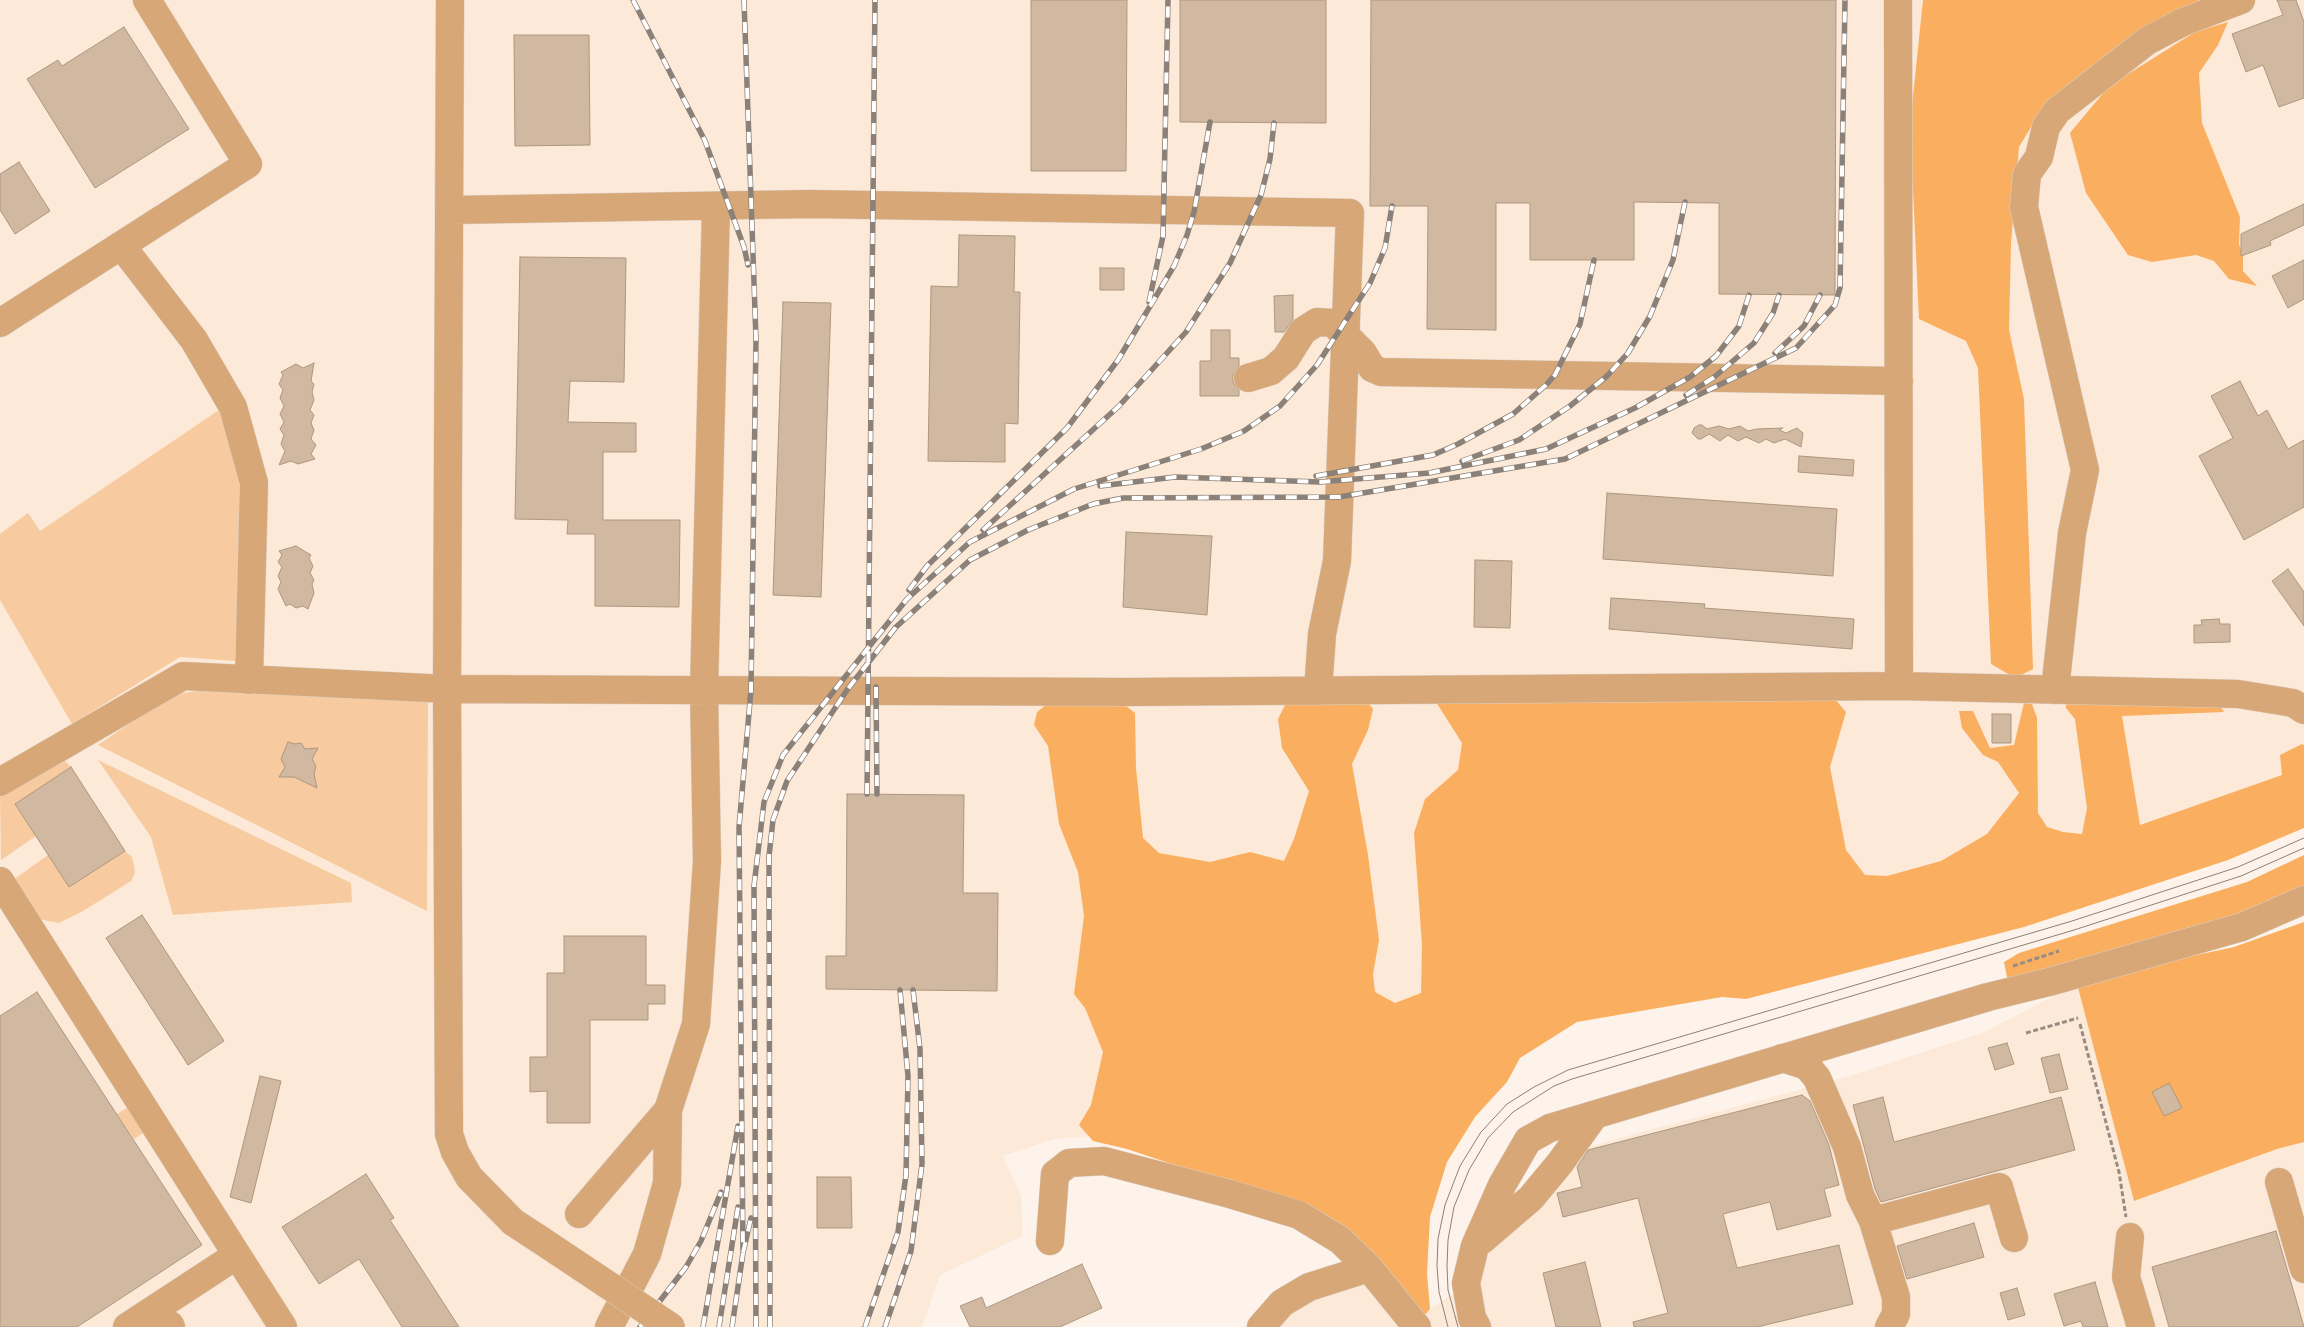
<!DOCTYPE html>
<style>
body{margin:0}
canvas{display:block;background:#fef3ea}
</style>
<canvas width="2304" height="1327"></canvas>
<script>
const context = document.querySelector('canvas').getContext('2d');
context.lineJoin = 'round';
function paint(path, color) { context.fillStyle = color; context.fill(path, 'evenodd'); }
const shape = rows => new Path2D(rows.map(r => 'M' + r).join(''));
function stroke(path, color, width, dash) { context.strokeStyle = color; context.lineWidth = width; context.lineCap = dash ? 'butt' : 'round'; context.setLineDash(dash || []); context.stroke(path); }
paint(shape([
 [0,0,2304,0,2304,772,2282,775,2140,825,1102,1136,1054,1139,1003,1156,1021,1196,1023,1236,940,1275,922,1327,0,1327],
 [2077,984,2134,1201,2277,1149,2304,1142,2304,1327,1244,1327,1271,1294,1365,1257,1422,1317,1430,1309,1474,1280,1483,1246,1575,1150,1846,1077,1982,1033]
]), '#fde9d7');
paint(shape([
 [222,408,244,486,235,661,180,657,72,724,0,600,0,534,28,513,40,531],
 [203,690,428,693,427,911,98,745,161,702,178,694],
 [63,759,71,767,15,804,36,836,1,860,0,795],
 [98,760,351,883,352,902,173,915,151,837],
 [125,851,132,857,134,866,135,873,131,881,83,911,59,923,39,919,13,880,48,855,69,887],
 [130,1106,146,1131,134,1139,117,1114]
]), '#f7cb9f');
paint(shape([
 [1923,0,2199,0,2195,6,2045,104,2019,147,2011,243,2009,330,2024,399,2033,669,2015,678,1991,664,1978,368,1966,341,1919,319,1910,125],
 [2228,22,2218,45,2199,73,2202,123,2240,217,2239,244,2243,255,2243,271,2257,286,2229,279,2214,261,2196,255,2152,262,2128,255,2086,193,2070,133,2109,86,2195,32],
 [1363,697,1373,709,1368,730,1352,764,1368,855,1379,940,1373,974,1375,992,1395,1003,1421,993,1422,945,1414,833,1425,799,1458,770,1462,743,1436,702,1834,698,1846,712,1830,767,1846,850,1865,875,1887,876,1941,861,1987,834,2019,793,1998,762,1983,755,1962,728,1959,711,1973,711,1990,748,2014,745,2024,703,2032,704,2037,718,2038,813,2047,827,2063,832,2082,834,2087,808,2075,719,2066,708,2066,700,2215,699,2224,712,2122,716,2140,825,2282,775,2280,755,2302,744,2304,745,2304,828,2228,860,2024,927,1746,999,1722,997,1577,1022,1520,1058,1507,1082,1475,1117,1447,1162,1430,1217,1427,1274,1430,1309,1422,1318,1342,1231,1207,1176,1127,1149,1093,1141,1079,1125,1091,1105,1103,1052,1085,1008,1074,994,1084,916,1078,872,1059,824,1048,746,1034,725,1037,712,1052,700,1121,702,1135,713,1136,768,1143,838,1159,853,1210,862,1250,852,1284,861,1294,839,1309,791,1282,748,1278,719,1288,699],
 [2304,855,2304,890,2245,913,2014,983,2007,977,2004,962,2019,953,2247,882],
 [2304,922,2304,1142,2277,1149,2134,1201,2077,984,2121,971,2234,947]
]), '#faaf60');
const building = shape([
 [1031,0,1127,0,1126,171,1031,171,1031,0],
 [1180,0,1326,0,1326,123,1180,122,1180,0],
 [1371,0,1836,0,1835,295,1719,294,1719,203,1634,202,1634,260,1530,260,1530,203,1496,203,1496,330,1427,329,1428,206,1370,206,1371,0],
 [2277,0,2296,0,2304,22,2304,98,2279,107,2263,65,2246,72,2232,34,2283,15,2277,0],
 [124,27,189,129,95,188,27,79,58,60,62,66,124,27],
 [514,35,589,35,590,145,515,146,514,35],
 [19,162,50,211,15,234,0,210,0,174,19,162],
 [2304,204,2304,225,2270,241,2271,245,2241,256,2241,234,2304,204],
 [959,235,1015,236,1014,292,1020,292,1018,424,1005,423,1005,462,928,461,931,286,958,287,959,235],
 [520,257,626,258,624,382,570,381,568,422,636,423,636,452,603,452,603,520,680,520,679,607,595,606,595,534,567,534,568,520,515,519,520,257],
 [2304,260,2304,299,2288,308,2272,276,2304,260],
 [1100,268,1124,268,1124,290,1100,290,1100,268],
 [1293,295,1293,320,1284,332,1275,332,1274,296,1293,295],
 [783,302,831,303,821,597,773,595,783,302],
 [1211,330,1230,330,1230,358,1239,358,1239,366,1233,375,1233,382,1239,390,1239,396,1200,396,1200,361,1211,361,1211,330],
 [314,363,311,381,314,384,312,392,314,400,310,410,314,415,311,423,314,430,311,439,316,445,311,454,315,459,298,464,291,461,279,465,285,451,281,444,284,435,280,429,284,422,280,414,284,406,280,398,283,390,279,384,283,375,281,372,296,364,303,368,314,363],
 [2240,381,2258,416,2267,410,2288,449,2304,440,2304,507,2244,540,2199,456,2233,438,2211,396,2240,381],
 [1699,425,1702,425,1707,429,1719,426,1729,429,1740,426,1748,431,1757,429,1783,428,1779,430,1786,433,1797,428,1803,433,1801,447,1785,439,1774,443,1766,439,1759,443,1746,437,1738,441,1728,435,1720,441,1709,434,1701,439,1698,439,1692,433,1694,428,1699,425],
 [1799,456,1854,460,1853,476,1798,472,1799,456],
 [1607,493,1837,509,1833,576,1603,559,1607,493],
 [1126,532,1212,536,1207,615,1123,607,1126,532],
 [296,546,311,555,309,558,313,566,310,573,314,580,312,584,314,593,308,609,303,606,296,608,290,604,286,606,278,589,281,582,278,576,282,567,278,562,282,555,279,551,296,546],
 [1475,560,1512,561,1510,628,1474,627,1475,560],
 [2288,569,2304,592,2304,626,2272,581,2288,569],
 [1611,598,1705,604,1704,608,1854,619,1852,649,1609,629,1611,598],
 [2219,619,2220,624,2230,624,2230,642,2194,643,2194,625,2202,625,2201,620,2219,619],
 [1992,714,2011,714,2011,743,1992,743,1992,714],
 [288,742,295,744,301,743,305,749,318,748,312,759,316,766,314,774,317,788,294,777,279,777,285,767,281,759,288,742],
 [71,767,125,851,69,887,15,804,71,767],
 [847,794,964,795,963,893,998,893,997,991,826,989,826,956,846,956,847,794],
 [142,915,224,1041,188,1065,106,938,142,915],
 [564,936,646,936,646,985,665,985,665,1004,648,1004,648,1020,590,1020,590,1123,547,1123,547,1091,530,1092,530,1057,547,1057,547,973,564,973,564,936],
 [37,992,202,1245,77,1327,0,1327,0,1016,37,992],
 [2007,1043,2014,1064,1995,1070,1988,1048,2007,1043],
 [2059,1054,2068,1089,2050,1093,2041,1058,2059,1054],
 [260,1076,281,1081,251,1203,230,1197,260,1076],
 [2169,1083,2182,1108,2164,1116,2152,1092,2169,1083],
 [1802,1095,1810,1101,1829,1145,1839,1185,1824,1189,1831,1216,1777,1230,1770,1202,1723,1214,1737,1268,1839,1245,1853,1304,1757,1327,1634,1327,1633,1322,1668,1313,1638,1198,1563,1217,1557,1193,1582,1187,1577,1167,1588,1150,1802,1095],
 [1883,1097,1894,1142,2061,1097,2075,1150,1881,1202,1875,1189,1853,1105,1883,1097],
 [366,1174,394,1218,390,1220,459,1327,402,1327,359,1259,319,1284,282,1227,366,1174],
 [817,1177,851,1177,852,1228,817,1228,817,1177],
 [1974,1223,1984,1257,1907,1279,1897,1246,1974,1223],
 [2276,1231,2304,1327,2169,1327,2152,1267,2276,1231],
 [1585,1262,1601,1327,1556,1327,1543,1273,1585,1262],
 [1082,1264,1102,1308,1060,1327,970,1327,960,1306,982,1297,986,1308,1082,1264],
 [2095,1282,2108,1327,2083,1327,2081,1321,2064,1326,2054,1294,2095,1282],
 [2017,1288,2025,1315,2008,1320,2000,1293,2017,1288]
]);
paint(building, '#d1b8a0');
stroke(building, '#af9780', 1);
const minor = shape([
 [450,0,447,689,449,1134,455,1152,469,1177,513,1222,539,1239],
 [450,210,810,204,1350,213,1337,561,1322,634,1318,691],
 [121,245,194,340,233,407,254,483,249,680],
 [0,323,248,164,147,0],
 [1248,378,1271,371,1286,358,1303,331,1317,322,1333,323,1363,353,1372,368,1381,372,1899,381],
 [1899,686,2238,694,2293,703,2304,710],
 [2055,690,2072,533,2085,470,2024,207,2027,174,2039,157,2046,127,2057,111,2147,41,2183,22,2241,0],
 [0,782,183,676,447,689,1128,692,1899,686,1898,0],
 [0,881,237,1255,127,1327],
 [1782,1058,1807,1066,1817,1078,1847,1147,1860,1195,1873,1221,1896,1297,1896,1314,1889,1327],
 [2279,1182,2304,1269],
 [579,1214,668,1110,696,1024,707,861,704,690,716,206],
 [1873,1221,1999,1187,2014,1238],
 [2130,1237,2126,1277,2141,1327],
 [1482,1240,1531,1198,1560,1163,1594,1116],
 [1050,1241,1055,1174,1069,1163,1104,1161,1230,1194,1299,1215,1340,1240,1369,1268,1417,1327],
 [237,1255,283,1327],
 [167,1327,170,1325,171,1327],
 [609,1327,647,1254,667,1183,668,1110],
 [1261,1327,1282,1303,1309,1287,1369,1268],
 [1477,1327,1472,1318,1466,1283,1475,1246,1502,1185,1528,1140,1550,1128,1988,997,2049,982,2242,927,2304,900]
]);
stroke(minor, '#dbd1c8', 29);
stroke(shape([
 [2013,966,2059,951],
 [2080,1024,2119,1172,2126,1217],
 [2026,1033,2078,1018]
]), '#968c83', 3, [5, 2.5]);
stroke(minor, '#d7a777', 28);
stroke(shape([
 [1448,1327,1439,1292,1437,1266,1438,1239,1445,1205,1460,1166,1481,1132,1507,1104,1534,1087,1568,1070,2072,921,2238,867,2304,838],
 [1458,1327,1448,1290,1447,1266,1448,1240,1454,1207,1469,1170,1488,1138,1513,1112,1554,1086,1572,1079,2074,930,2241,876,2304,848]
]), '#8b8178', 1);
const rail = shape([
 [633,0,705,141,744,247,748,265],
 [744,0,756,339,751,690,739,827,743,1253,751,1218],
 [1149,302,1163,236,1168,0],
 [1775,353,1804,326,1820,295],
 [1686,395,1713,378,1754,343,1773,313,1779,295],
 [1462,461,1519,440,1570,406,1607,376,1628,353,1650,316,1673,260,1685,202],
 [1316,476,1433,455,1458,444,1513,414,1546,385,1555,375,1580,324,1594,260],
 [1100,486,1175,477,1320,482,1429,473,1546,449,1635,408,1690,377,1716,356,1739,326,1749,295],
 [983,530,1119,406,1186,332,1230,263,1261,195,1270,159,1274,123],
 [909,590,927,566,1067,428,1118,360,1174,266,1187,235,1194,212,1210,122],
 [876,687,877,794],
 [867,794,875,0],
 [640,1327,686,1267,701,1241,721,1192],
 [703,1327,738,1126],
 [719,1327,738,1207],
 [732,1327,743,1253],
 [756,1327,754,886,764,802,783,755,907,599,970,542,1074,489,1201,449,1244,431,1280,406,1317,365,1370,283,1385,248,1392,206],
 [770,1327,769,856,773,820,787,781,847,690,896,627,970,560,1028,530,1093,504,1123,498,1339,497,1565,459,1796,348,1835,305,1840,288,1845,0],
 [865,1327,898,1232,906,1175,908,1076,900,990],
 [885,1327,911,1251,922,1164,920,1049,913,990]
]);
stroke(rail, '#8b8178', 5.5);
stroke(rail, '#fff', 4, [11]);
const minorBridge = shape([
 [539,1239,671,1327]
]);
stroke(minorBridge, '#dbd1c8', 29, []);
stroke(minorBridge, '#d7a777', 28);
</script>
